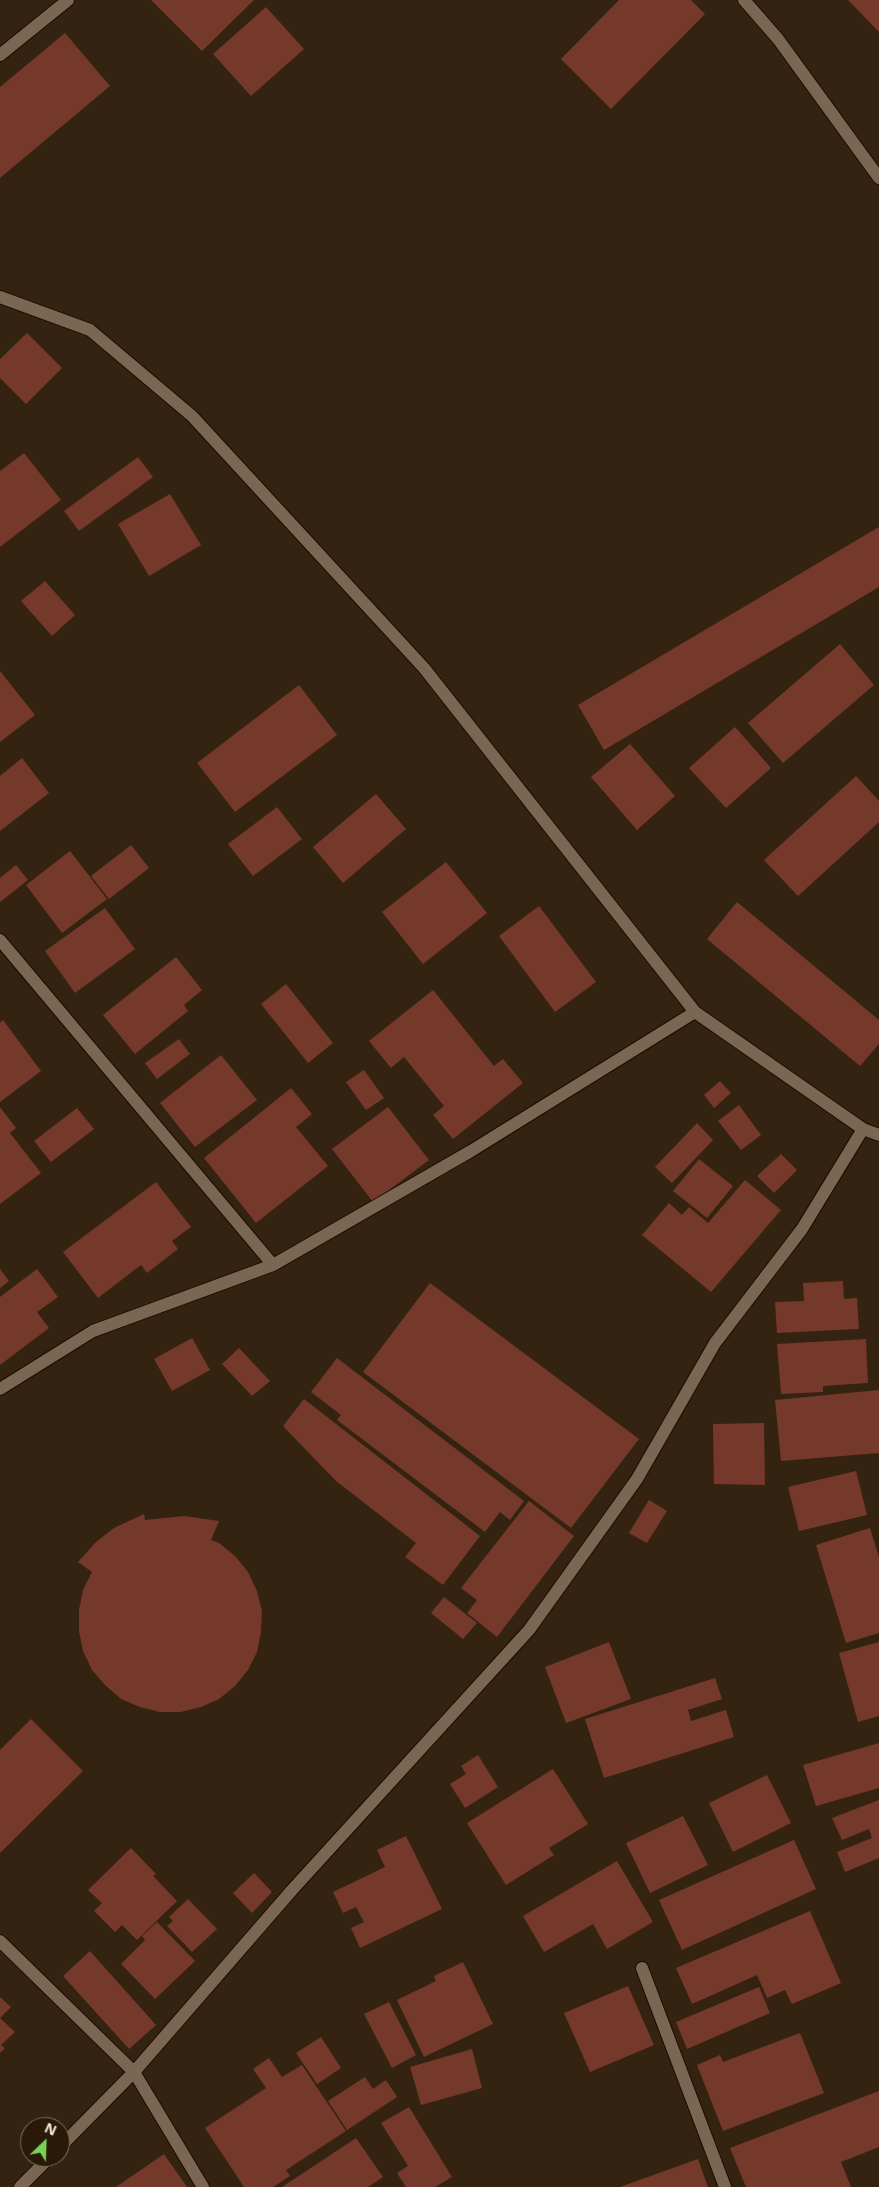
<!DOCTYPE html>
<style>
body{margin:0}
#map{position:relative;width:879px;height:2187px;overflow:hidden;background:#342311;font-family:"Open Sans",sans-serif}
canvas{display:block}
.north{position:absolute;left:20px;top:2117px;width:50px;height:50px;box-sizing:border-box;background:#291a08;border:1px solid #7c6e5f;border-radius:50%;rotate:24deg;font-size:14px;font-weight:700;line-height:20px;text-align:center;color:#f8ece1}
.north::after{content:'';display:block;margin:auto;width:18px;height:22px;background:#79d157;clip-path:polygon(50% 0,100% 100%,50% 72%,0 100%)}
</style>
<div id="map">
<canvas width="879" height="2187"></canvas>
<div class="north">N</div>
</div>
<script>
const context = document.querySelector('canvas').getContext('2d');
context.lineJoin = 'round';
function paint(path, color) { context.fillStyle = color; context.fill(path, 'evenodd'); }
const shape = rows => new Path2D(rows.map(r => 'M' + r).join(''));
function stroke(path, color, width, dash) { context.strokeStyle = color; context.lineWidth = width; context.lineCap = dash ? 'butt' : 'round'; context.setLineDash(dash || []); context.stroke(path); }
paint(shape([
 [151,0,254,0,202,51],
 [619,0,691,0,705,14,611,109,561,59],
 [848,0,879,0,879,32],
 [266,7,304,49,251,96,213,54],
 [65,33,110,86,0,178,0,87],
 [27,333,62,368,26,404,0,378,0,359],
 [24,453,61,500,0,547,0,471],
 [138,457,153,477,79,531,64,511],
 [170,494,201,545,149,576,118,524],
 [879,527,879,587,604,750,578,705],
 [45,581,75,615,52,636,21,601],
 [840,644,874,685,783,763,748,723],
 [0,671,35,715,0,742],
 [299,685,337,735,235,812,197,763],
 [735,727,771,768,726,808,689,768],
 [630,744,675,796,637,830,591,777],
 [22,758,49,793,0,831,0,776],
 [856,776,879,801,879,822,798,896,764,860],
 [376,794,406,829,343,883,313,847],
 [277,807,302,839,253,876,228,844],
 [131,845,149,868,109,899,91,876],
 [70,851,107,899,62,933,26,885],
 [446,862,487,913,423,964,382,912],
 [16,865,28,880,0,902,0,878],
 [737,902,879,1020,879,1044,860,1066,707,939],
 [539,906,596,982,555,1012,499,936],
 [105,908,135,949,75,993,45,951],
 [176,957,202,990,184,1005,188,1011,135,1054,103,1015],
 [286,984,333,1043,308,1063,261,1004],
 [433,990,494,1066,503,1059,523,1083,453,1139,433,1115,444,1106,404,1057,391,1068,369,1041],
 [3,1020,41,1071,0,1102,0,1023],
 [179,1039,190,1054,157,1079,145,1063],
 [221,1055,257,1100,195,1147,160,1103],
 [364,1070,384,1098,366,1110,346,1082],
 [720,1081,731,1093,714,1108,704,1095],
 [291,1088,312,1114,296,1127,328,1166,256,1223,204,1158],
 [739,1105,761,1135,741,1150,718,1121],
 [0,1107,16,1128,10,1133,41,1173,0,1204],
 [388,1107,429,1160,373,1202,332,1149],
 [77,1108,94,1129,51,1162,34,1141],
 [697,1123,713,1140,672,1183,655,1167],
 [781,1154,797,1170,774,1193,757,1176],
 [699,1159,733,1186,707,1218,673,1191],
 [745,1180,781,1210,711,1292,642,1235,669,1203,682,1215,689,1207,708,1223],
 [156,1182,191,1227,172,1241,178,1249,147,1273,141,1265,98,1298,63,1252],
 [0,1269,9,1281,0,1288],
 [37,1269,58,1297,37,1312,49,1328,0,1365,0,1297],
 [843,1281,844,1299,857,1298,859,1329,777,1333,775,1302,804,1301,803,1283],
 [430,1283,639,1439,571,1528,363,1372],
 [192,1338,210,1370,172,1391,154,1359],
 [866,1339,868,1383,823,1386,823,1392,781,1394,777,1344],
 [239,1348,270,1381,252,1396,222,1364],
 [337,1358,524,1501,510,1520,500,1512,485,1532,337,1420,341,1415,311,1392],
 [879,1390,879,1453,781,1461,775,1400],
 [304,1399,480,1536,443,1585,405,1557,416,1543,336,1481,283,1426],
 [764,1423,765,1485,714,1484,713,1424],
 [856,1471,867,1515,799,1531,788,1487],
 [649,1500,667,1511,647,1543,629,1533],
 [529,1501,574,1536,497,1637,467,1613,477,1600,461,1588],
 [144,1514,145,1520,184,1516,219,1521,211,1540,219,1543,235,1556,248,1572,257,1591,262,1611,261,1632,257,1652,248,1670,235,1686,219,1699,201,1707,181,1712,160,1712,140,1707,121,1699,105,1685,92,1670,83,1651,79,1631,79,1610,83,1590,92,1572,78,1562,96,1542,114,1528],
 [870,1528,879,1557,879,1633,846,1643,816,1545],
 [444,1597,477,1623,463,1639,431,1613],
 [609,1642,631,1699,566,1723,545,1667],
 [879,1642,879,1716,858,1722,839,1653],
 [715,1678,722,1699,688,1710,691,1721,726,1710,734,1737,604,1778,585,1719],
 [31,1719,83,1771,0,1853,0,1750],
 [879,1743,879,1788,816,1806,803,1765],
 [478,1755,498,1787,465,1808,450,1784,466,1774,461,1766],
 [553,1769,588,1824,549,1848,554,1855,506,1885,467,1823],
 [767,1775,791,1823,733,1852,709,1803],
 [879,1800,879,1858,845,1872,837,1852,872,1838,869,1829,842,1840,832,1818],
 [683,1816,708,1865,650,1893,626,1843],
 [406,1836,442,1909,360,1948,351,1928,364,1922,356,1907,343,1913,333,1892,385,1867,377,1850],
 [794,1840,816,1889,682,1950,659,1900],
 [131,1848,156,1874,153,1876,177,1901,137,1940,122,1925,115,1932,94,1911,102,1903,88,1890],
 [617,1861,653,1922,607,1949,593,1924,544,1952,523,1916],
 [254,1873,272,1892,252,1913,233,1893],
 [188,1899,217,1929,192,1952,167,1926,173,1921,169,1917],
 [810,1911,841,1983,792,2004,785,1990,767,1998,757,1975,692,2004,676,1968],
 [157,1922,195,1961,155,1999,121,1964,145,1940,142,1936],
 [90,1951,156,2025,129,2049,63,1976],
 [463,1962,493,2024,424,2057,397,2000,436,1981,434,1976],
 [628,1986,654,2045,590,2072,564,2013],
 [759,1987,770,2013,687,2049,676,2022],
 [0,1997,11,2007,0,2018,15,2032,1,2045,5,2048,0,2053],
 [389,2002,416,2055,392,2068,364,2014],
 [800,2033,824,2093,723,2131,697,2065,720,2055,723,2062],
 [321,2037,341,2068,317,2084,296,2053],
 [472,2049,482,2088,421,2105,410,2067],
 [269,2058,282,2077,302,2065,346,2131,286,2170,290,2176,273,2187,244,2187,205,2128,266,2088,253,2069],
 [365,2077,373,2089,386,2080,397,2097,347,2130,328,2101],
 [879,2091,879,2147,841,2162,851,2187,746,2187,730,2148],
 [409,2107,452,2177,435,2187,406,2187,397,2173,408,2166,381,2123],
 [356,2138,383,2177,368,2187,282,2187],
 [164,2154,187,2187,116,2187],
 [698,2159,708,2187,620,2187]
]), '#75392b');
const minor = shape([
 [744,0,778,39,879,178],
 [0,55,68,0],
 [0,297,90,330,192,416,424,668,695,1012,863,1129,879,1135],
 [0,940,273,1265],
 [0,1389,93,1331,273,1265,471,1151,695,1012],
 [0,1941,134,2072,203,2187],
 [642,1968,725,2187],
 [60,2147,134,2072,292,1890,529,1630,637,1479,715,1343,802,1229,863,1129],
 [20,2187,50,2157]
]);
stroke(minor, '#1b0c00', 14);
stroke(minor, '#7a6653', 12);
</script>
